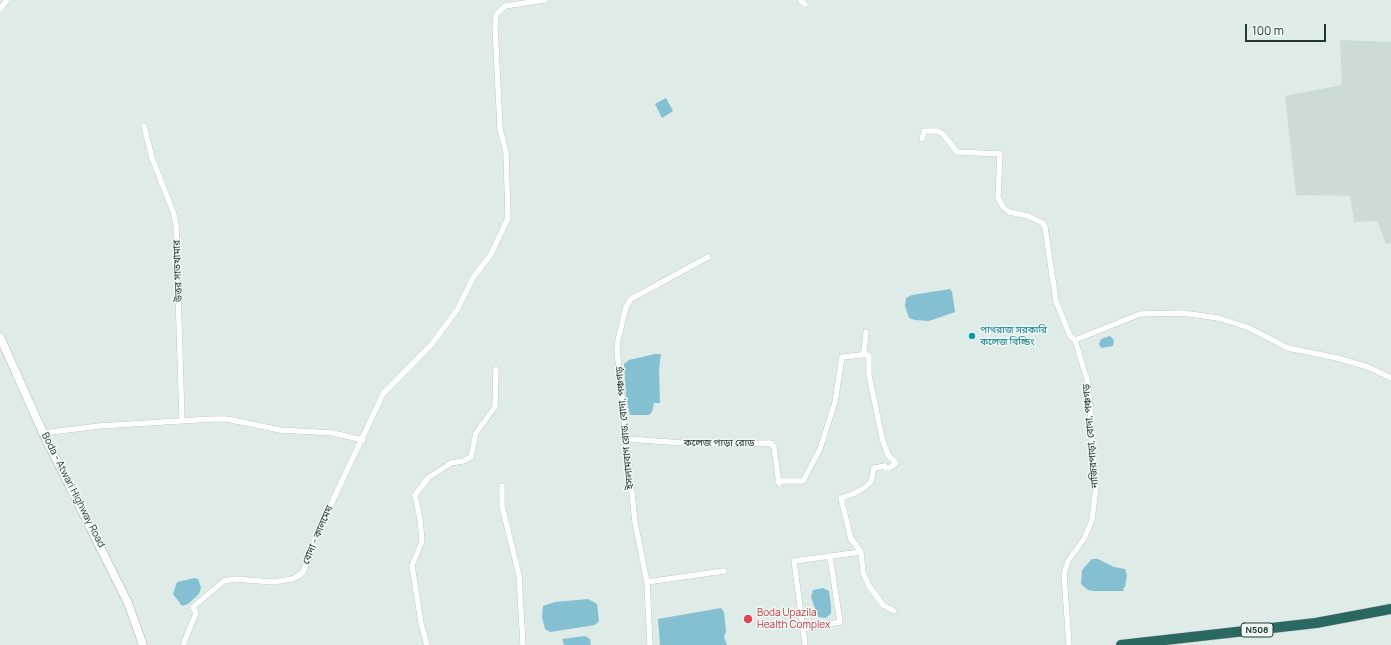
<!DOCTYPE html>
<meta charset="utf-8">
<style>
body{margin:0}
#map{position:relative;width:1391px;height:645px;overflow:hidden;background:#dfebe7;font-family:Manrope,sans-serif}
canvas{display:block}
.scale{position:absolute;left:1245px;top:24px;width:81px;height:18px;box-sizing:border-box;border:2px solid #203b36;border-top:0;padding-left:5px;font-size:12px;line-height:14px;white-space:nowrap;color:#203b36;-webkit-text-stroke:3px #f0f7f4;paint-order:stroke}
</style>
<div id="map">
<canvas width="1391" height="645"></canvas>
<div class="scale">100 m</div>
</div>
<script>
const context = document.querySelector('canvas').getContext('2d');
context.lineJoin = 'round';
function paint(path, color) { context.fillStyle = color; context.fill(path, 'evenodd'); }
const shape = rows => new Path2D(rows.map(r => 'M' + r).join(''));
function stroke(path, color, width, dash) { context.strokeStyle = color; context.lineWidth = width; context.lineCap = dash ? 'butt' : 'round'; context.setLineDash(dash || []); context.stroke(path); }
function write(font, color, halo, rows, align = 'center') {
  context.font = font + ' Manrope,"Noto Sans Bengali",sans-serif'; context.lineWidth = 3; context.setLineDash([]); context.textBaseline = 'middle'; context.strokeStyle = halo; context.fillStyle = color; for (const [text, x, y, turn = 0] of rows) {
    context.save(); context.translate(x, y); context.rotate((+turn || 0) * Math.PI / 180); context.textAlign = isNaN(turn) ? turn : align; if (halo) context.strokeText(text, 0, 0); context.fillText(text, 0, 0); context.restore();
  }
}
paint(shape([
 [1340,40,1391,42,1391,243,1386,244,1377,221,1354,222,1350,196,1296,195,1285,96,1342,85]
]), '#cddbd6');
paint(shape([
 [666,98,673,111,662,118,655,104],
 [950,289,952,292,955,312,929,321,915,320,909,318,905,306,906,298,912,295],
 [1110,336,1114,340,1113,346,1101,348,1099,344,1101,339],
 [655,354,661,354,659,369,660,403,654,403,652,412,649,415,630,415,626,397,624,364,629,360],
 [1092,559,1098,559,1114,567,1125,569,1127,575,1125,587,1123,588,1124,591,1094,591,1088,590,1081,584,1082,570],
 [195,578,198,579,201,587,199,594,188,604,182,606,173,594,177,582],
 [823,588,829,591,831,606,831,613,826,618,818,617,811,597,813,590],
 [588,599,597,604,599,621,595,625,550,632,545,629,542,617,543,606,555,602],
 [721,608,724,612,726,631,724,637,727,645,660,645,658,619],
 [585,636,590,639,591,645,564,645,562,639]
]), '#85bfd2');
const street = shape([
 [800,0,805,4],
 [0,9,7,0],
 [144,126,152,158,174,214,176,225,182,421],
 [922,139,924,131,938,131,943,134,957,152,1000,154,998,197,1003,207,1009,212,1028,216,1043,223,1045,227,1053,282],
 [1053,280,1056,301,1070,336,1075,340,1140,314,1183,313,1218,318,1234,323,1249,328,1288,348,1337,358,1368,367,1391,378],
 [43,433,99,426,212,419,227,419,280,430,333,433,363,440],
 [627,439,697,444,771,443,774,447,779,484],
 [778,481,803,481,820,449,835,402,842,357,861,355,864,352,866,332],
 [502,486,502,506,519,575,523,645],
 [861,552,851,539,841,498,853,494,864,488,871,482,874,468,885,466,886,468,889,468,896,463,888,455,882,438,869,375,869,355,861,355],
 [647,582,724,571],
 [803,629,794,561,861,552,863,573,869,586,883,605,894,611],
 [183,645,196,613,193,607,224,581,235,579,273,582,292,579,298,576,303,572,317,534,383,394,431,345,457,310,473,278,491,254,508,218,506,152,500,129,495,25,496,15,505,6,545,0],
 [427,645,421,623,412,565,422,542,420,519,415,495,428,478,451,463,463,461,471,457,476,433,495,407,496,369],
 [650,645,647,582,635,522,617,350,618,340,626,307,631,299,708,257],
 [805,645,803,629,840,622,830,557],
 [1069,645,1064,574,1068,561,1084,539,1092,520,1096,487,1088,383,1075,340]
]);
const secondary = shape([
 [0,337,43,433,128,603,143,645]
]);
const highway = shape([
 [1121,645,1316,623,1391,609]
]);
stroke(street, '#a2b3ae', 6);
stroke(secondary, '#9eb7b0', 9);
stroke(highway, '#c1c8c7', 11);
stroke(street, '#fff', 5.5);
stroke(secondary, '#fff', 8);
stroke(highway, '#2b6861', 10);
for (const [x, y, r, color] of [
 [972,336,4,"#0f9aa8"],
 [748,619,5,"#e0444e"]
]) { const dot = new Path2D(); dot.arc(x, y, r, 0, 2 * Math.PI); context.fillStyle = color; context.fill(dot); stroke(dot, '#f0f7f4', 1.5); }
for (const [x, y, w] of [
 [1257,630,32]
]) { const box = new Path2D(); box.roundRect(x - w / 2, y - 7, w, 14, 3); context.fillStyle = '#f0f7f4'; context.fill(box); stroke(box, '#203b36', 1); }
write('bold 9px', '#203b36', null, [
 ["N508",1257,630]
]);
write('10px', '#203b36', '#f0f7f4', [
 ["উত্তর সাতখামার",178,271,-92],
 ["ইসলামবাগ রোড, বোদা, পঞ্চগড়",625,428,-95],
 ["নাজিরপাড়া, বোদা, পঞ্চগড়",1091,436,-95],
 ["কলেজ পাড়া রোড",719,443],
 ["Boda - Atwari Highway Road",73,490,63],
 ["বোদা - কালমেঘ",318,535,-67]
]);
write('10px', '#0d838f', '#f0f7f4', [
 ["পাথরাজ সরকারি",980,330],
 ["কলেজ বিল্ডিং",980,342]
], 'left');
write('10px', '#be3a42', '#f0f7f4', [
 ["Boda Upazila",757,613],
 ["Health Complex",757,625]
], 'left');
</script>
